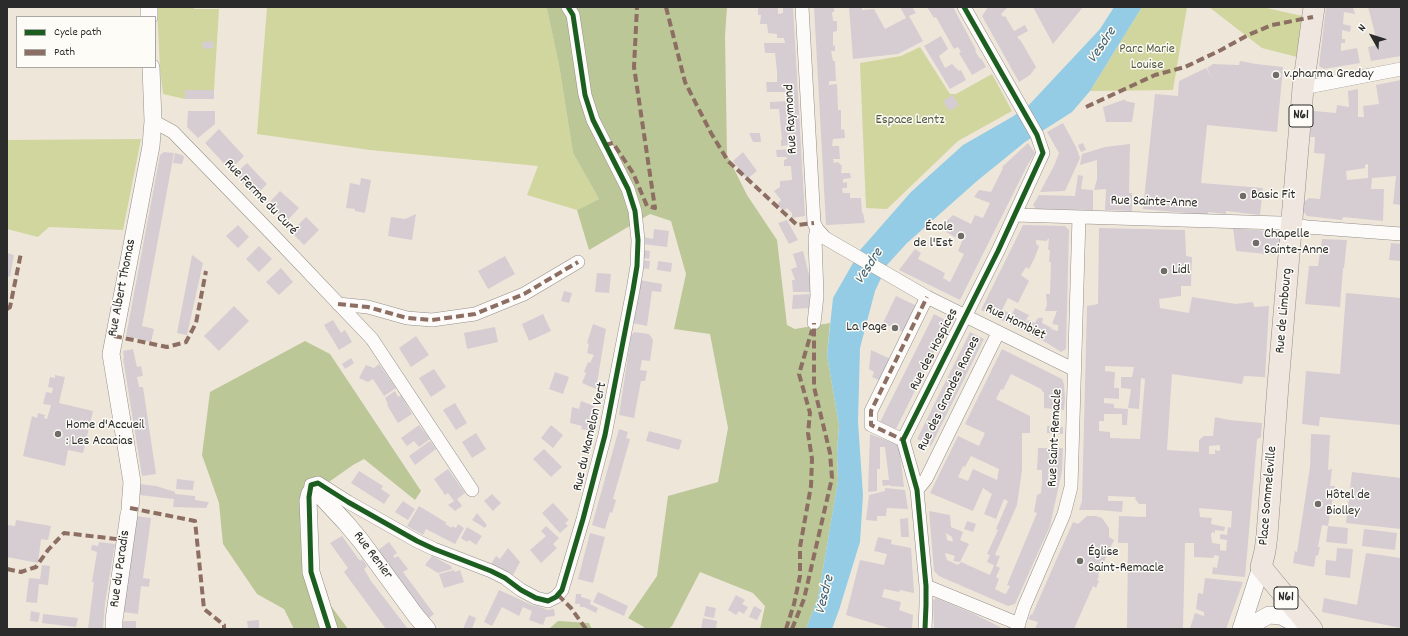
<!DOCTYPE html>
<html>
<head>
<meta charset="utf-8">
<style>
  body { margin:0 }
  #map { position:relative; width:1408px; height:636px; overflow:hidden; background:#efe6da; font-family:Dekko,sans-serif }
  canvas { display:block }
  .frame { position:absolute; inset:0; border:8px solid #2b2b2b; pointer-events:none }
  .legend { position:absolute; left:16px; top:16px; width:140px; height:52px; box-sizing:border-box; background:#fdfcf7; border:1px solid #a9a8a5; margin:0; padding:5px 7px; list-style:none; font-size:12px; color:#2b2b2b }
  .legend li { display:flex; align-items:center; gap:8px; height:20px }
  .legend b { width:20px; border:1px solid #a9a8a5 }
  .north { position:absolute; left:1352px; top:16px; width:40px; height:40px; -webkit-text-stroke:3px #fdfcf7; paint-order:stroke; rotate:309deg; font-size:11px; font-weight:700; line-height:16px; text-align:center; color:#2b2b2b }
  .north::after { content:''; display:block; margin:auto; width:14px; height:18px; background:#2b2b2b; clip-path:polygon(50% 0,100% 100%,50% 72%,0 100%) }
</style>
</head>
<body>
<div id="map">
<canvas width="1408" height="636"></canvas>
<div class="frame"></div>
<ul class="legend">
<li><b style="height:5px;background:#1b5e20"></b>Cycle path</li>
<li><b style="height:5px;background:#8d6e63"></b>Path</li>
</ul>
<div class="north">N</div>
</div>
<script>
const c = document.querySelector('canvas').getContext('2d');
c.lineJoin = 'round';
function paint(path, color) {
  c.fillStyle = color;
  c.fill(path, 'evenodd');
}
function shape(rows) {
  const path = new Path2D();
  for (const r of rows) {
    path.moveTo(r[0], r[1]);
    for (let i = 2; i < r.length; i += 2) path.lineTo(r[i], r[i + 1]);
  }
  return path;
}
function stroke(path, color, width, dash) {
  c.strokeStyle = color;
  c.lineWidth = width;
  c.lineCap = dash ? 'butt' : 'round';
  c.setLineDash(dash || []);
  c.stroke(path);
}
function label(font, color, halo, rows, align = 'center') {
  c.font = font + ' Dekko,sans-serif';
  c.lineWidth = 3;
  c.setLineDash([]);
  c.textBaseline = 'middle';
  c.strokeStyle = halo;
  c.fillStyle = color;
  for (const [text, x, y, turn = 0] of rows) {
    c.save();
    c.translate(x, y);
    c.rotate((+turn || 0) * Math.PI / 180);
    c.textAlign = isNaN(turn) ? turn : align;
    if (halo) c.strokeText(text, 0, 0);
    c.fillText(text, 0, 0);
    c.restore();
  }
}
paint(shape([
  [157,7,194,7,194,9,219,9,214,90,186,90,185,99,163,94,160,69],
  [267,7,544,7,547,9,559,65,573,153,599,199,577,210,527,195,538,166,370,150,257,134],
  [1142,7,1187,7,1173,90,1090,91],
  [1209,7,1262,7,1307,17,1301,58,1262,48],
  [920,47,950,94,956,94,992,74,1012,111,958,141,887,209,866,208,860,63,901,56],
  [141,139,123,230,49,227,38,237,7,229,7,140]
]), '#d0d69e');
paint(shape([
  [544,7,727,7,725,36,727,155,747,195,777,240,787,325,795,329,830,323,827,355,839,425,837,453,838,481,818,598,806,629,760,629,765,606,753,593,700,572,672,626,668,629,643,629,644,627,628,618,657,576,668,496,718,482,728,428,710,334,674,329,686,274,671,221,650,214,589,250,577,210,599,199,573,153,559,65,547,9],
  [305,341,330,354,421,491,415,500,364,459,353,465,316,491,317,569,326,589,331,606,348,629,294,629,284,609,257,594,223,544,219,503,202,455,210,392],
  [558,621,589,623,592,629,549,629]
]), '#bbc797');
paint(shape([
  [1114,7,1142,7,1090,91,1072,112,1025,142,977,181,907,243,887,265,875,291,860,348,858,422,863,495,860,542,839,610,832,629,806,629,818,598,838,481,837,453,839,425,827,355,833,298,861,249,911,192,963,145,1012,117,1028,106,1100,29]
]), '#93cce4');
paint(shape([
  [758,7,778,7,778,14,783,13,783,7,793,7,805,216,792,218,792,213,787,208,783,211,777,204,781,200,774,191,780,187,780,181,792,180,791,166,784,166,784,160,787,159,787,157,777,157,776,150,791,149,790,145,781,146,781,140,782,140,779,109,770,109,770,102,788,101,787,92,767,92,766,82,777,82,777,72,775,53,765,53,764,43,785,43,784,38,777,38,777,34,768,33,767,24,760,24,761,15,758,15],
  [814,7,834,7,834,12,832,12,833,21,837,21,837,31,833,32,833,46,835,45,835,51,831,51,833,61,835,61,836,81,829,81,829,85,837,84,838,110,841,110,841,130,844,129,845,138,833,139,832,146,839,146,840,159,833,159,834,163,838,162,842,166,841,173,850,173,851,178,843,179,843,183,847,182,847,188,842,188,843,193,850,193,850,198,861,198,862,213,863,213,865,223,826,225],
  [849,7,862,7,862,10,874,9,885,29,906,18,900,7,912,7,916,13,909,16,923,41,898,54,853,59],
  [927,7,953,7,976,50,975,51,980,59,981,58,986,67,972,75,959,53,961,52,958,47,954,49,936,17,934,18],
  [988,7,1008,7,1001,14,1003,17,1005,16,1014,31,1025,25,1028,31,1017,37,1021,41,1036,67,1030,75,1019,82,982,16],
  [1033,7,1083,7,1053,44],
  [1326,7,1353,7,1355,14,1344,12,1343,24,1351,26,1350,32,1342,30,1342,39,1345,39,1345,43,1341,43,1341,51,1357,48,1360,63,1324,69,1319,66],
  [1368,7,1401,7,1401,56,1371,61,1368,47,1378,45],
  [941,36,948,49,939,56,945,68,952,64,959,71,961,70,966,80,950,89,924,46],
  [213,41,214,48,203,49,202,42],
  [1240,61,1256,64,1283,67,1277,132,1207,125,1201,183,1263,188,1260,215,1226,211,1226,214,1208,212,1208,215,1143,209,1155,94,1178,96,1179,81,1206,68,1212,78,1207,68,1213,64,1239,65],
  [1401,80,1401,205,1393,204,1396,176,1372,178,1371,189,1384,189,1383,221,1343,217,1342,220,1307,216,1303,211,1304,202,1309,198,1320,199,1325,154,1314,153,1315,137,1310,137,1313,111,1336,113,1337,105,1349,107,1348,91,1358,89,1358,117,1364,117,1363,106,1379,104,1376,85],
  [1368,164,1368,178,1347,180,1346,171,1365,168,1365,165],
  [185,90,214,90,214,99,185,99],
  [953,95,959,105,949,111,943,101],
  [1126,99,1125,101,1135,103,1132,122,1106,122,1103,107],
  [188,111,215,111,215,124,198,138,187,127],
  [1063,123,1076,147,1080,158,1065,191,1040,192,1054,166,1059,153,1047,132],
  [219,129,244,156,230,170,205,143],
  [749,133,760,133,761,142,753,142],
  [1028,143,1035,153,1027,166,960,300,899,270,915,249,921,253,918,259,945,273,943,278,950,282,964,254,958,251,962,241,939,228,953,215,971,224,975,215,983,218,990,203,974,197,979,190,991,192,1003,168,1002,167],
  [1083,143,1086,150,1081,152,1078,145],
  [1130,144,1129,193,1132,193,1132,211,1105,210,1106,189,1094,190,1097,179,1097,160,1080,165,1082,154,1105,147],
  [164,152,174,153,142,326,154,329,151,342,126,336,160,155],
  [743,152,757,171,747,179,733,161],
  [175,153,182,155,184,157,182,164,173,163],
  [247,163,267,184,255,196,235,174],
  [1078,175,1083,176,1081,189,1093,190,1093,210,1036,209,1033,205,1039,195,1075,196],
  [361,178,371,180,365,213,355,211,355,209,346,208,350,183,360,185],
  [280,191,299,208,287,221,268,204],
  [416,214,412,240,388,236,391,217,405,219],
  [306,217,319,230,304,245,291,232],
  [787,220,798,240,789,244,778,223],
  [238,225,249,237,238,248,226,236],
  [1023,225,1065,226,1069,230,1066,349,1061,352,1047,343,981,310],
  [1049,238,1048,250,1050,250,1049,262,1051,262,1050,294,1046,294,1047,304,1045,311,1057,311,1052,324,1058,325,1058,331,1051,329,1052,328,1042,323,1043,318,1038,318,1035,323,1030,320,1025,322,1029,315,1015,308,1012,314,1002,310,1008,298,1018,303,1029,281,1021,275,1026,267,1029,269,1035,257,1039,246,1036,244,1036,240,1046,241],
  [1099,228,1185,230,1186,256,1192,257,1191,286,1181,286,1181,296,1159,299,1160,308,1189,313,1192,297,1236,304,1253,302,1254,307,1269,306,1265,377,1244,376,1242,384,1172,374,1167,450,1199,452,1199,440,1204,436,1213,436,1215,417,1229,420,1262,423,1261,437,1255,441,1257,440,1245,577,1212,574,1213,567,1217,568,1219,556,1215,555,1213,558,1194,557,1194,543,1185,543,1183,629,1127,629,1128,543,1118,543,1119,516,1146,517,1146,504,1139,504,1135,499,1136,497,1108,496,1108,501,1123,501,1122,512,1099,510,1079,510,1082,501,1087,306,1098,304],
  [1105,366,1134,367,1132,377,1121,377,1121,388,1131,389,1128,408,1139,409,1141,378,1145,379,1140,439,1110,438,1110,432,1099,431,1099,421,1104,421,1104,414,1122,414,1122,425,1127,425,1128,409,1114,408,1114,404,1104,403,1104,398,1119,399,1119,388,1114,388,1115,372,1105,371],
  [1220,445,1220,451,1215,450,1215,454,1209,454,1209,446],
  [1199,508,1232,511,1231,528,1228,527,1227,535,1220,534,1220,539,1227,540,1226,551,1220,550,1220,544,1212,543,1211,535,1212,532,1215,533,1215,530,1224,531,1225,527,1211,524,1212,518,1200,517],
  [1233,228,1278,232,1278,234,1284,235,1282,253,1276,252,1276,255,1236,251],
  [654,229,669,231,667,247,642,244,643,237,653,239],
  [1322,239,1347,240,1344,268,1343,268,1340,307,1305,304,1309,266,1318,266],
  [1391,243,1401,244,1400,261,1389,260],
  [259,246,272,259,259,272,246,259],
  [644,250,650,251,649,259,643,258],
  [803,251,810,279,811,292,793,292,792,280,795,280,791,269,797,267,793,254],
  [7,253,14,255,10,277,7,276],
  [192,255,203,263,187,335,177,333],
  [505,256,515,274,488,289,478,271],
  [641,260,650,261,649,269,641,268],
  [658,261,672,263,671,272,657,270],
  [281,268,293,282,279,295,266,282],
  [597,273,611,274,609,293,595,292],
  [639,280,662,284,661,292,652,291,647,326,633,323],
  [564,291,572,293,569,303,561,301],
  [1346,293,1401,298,1401,425,1320,417,1319,426,1302,424,1306,371,1340,374],
  [810,294,809,308,792,309,793,295],
  [896,296,919,307,905,333,883,323],
  [234,306,249,321,219,351,204,336],
  [543,314,551,331,529,341,522,324],
  [934,314,949,322,896,429,880,422],
  [333,320,341,333,345,330,352,342,339,350,324,325],
  [593,324,606,329,596,389,582,383,586,373,584,372,588,362,590,363,594,355,587,353,589,344,587,343],
  [495,327,498,342,467,349,464,333],
  [634,332,649,334,653,340,650,361,642,360,640,370,647,371,645,381,641,381,634,418,619,415,631,336],
  [970,332,984,339,931,446,917,439],
  [416,336,429,355,411,367,399,348],
  [133,349,137,367,141,366,143,376,137,377,139,387,143,387,156,474,142,476,123,358,124,358,123,351],
  [1002,349,1062,379,1064,384,1065,399,1064,410,1044,408,1044,393,1041,389,1011,374,1003,390,1001,389,996,399,1030,416,1030,433,1022,433,1022,470,1017,505,995,555,1000,556,996,566,1000,568,996,577,999,579,995,589,1003,593,1006,594,1010,586,1007,585,1037,513,1034,512,1037,495,1041,493,1042,482,1042,470,1037,470,1038,448,1063,448,1062,471,1050,526,1015,604,1008,606,939,576,934,571,929,511,950,515,951,527,963,532,960,540,969,544,960,562,953,561,955,556,946,553,945,554,947,560,958,565,961,562,990,575,994,565,987,562,990,555,987,554,998,530,996,529,1008,501,1004,499,996,519,984,514,992,494,983,488,973,511,930,493,958,436,979,446,985,433,965,424],
  [971,456,999,469,997,480,973,469,968,481,958,477,963,466,965,467],
  [946,533,952,537,953,542,947,540],
  [871,350,893,360,883,382,872,377,874,372,869,369],
  [351,358,354,363,345,369,342,364],
  [379,364,396,388,384,396,373,379,368,382,359,378,366,365,374,368],
  [434,369,446,387,431,397,419,378],
  [555,372,569,377,563,394,549,389],
  [55,375,65,377,59,403,93,411,83,453,68,450,65,466,23,456,32,416,37,418,38,413,45,415,44,418,47,419,51,405,43,404,46,392,52,393,53,388,48,387,50,377,55,378],
  [395,391,398,397,401,395,412,414,398,423,387,405,388,404,385,398],
  [581,401,594,406,592,431,581,429,582,426,570,423,572,407,579,409],
  [455,403,467,423,456,430,443,410],
  [419,425,430,439,419,447,414,441,407,446,401,438],
  [551,425,563,435,553,448,541,438],
  [1047,426,1063,427,1063,434,1047,433],
  [619,429,628,432,626,438,630,439,613,499,616,500,612,513,610,512,605,529,592,525],
  [649,431,682,440,679,450,646,441],
  [476,433,486,449,472,458,462,442],
  [870,434,899,445,904,487,890,486,890,485,883,486,882,480,889,480,885,447,880,447,880,469,877,469,877,491,868,492],
  [1311,434,1330,435,1328,470,1332,469,1330,486,1335,486,1328,526,1322,525,1318,547,1320,547,1318,556,1316,555,1314,567,1293,563,1295,551,1297,552,1310,467],
  [430,441,436,449,415,465,409,456],
  [544,449,562,467,551,477,533,459],
  [448,469,465,493,457,499,462,506,455,511,448,505,454,501,448,493,445,495,434,479],
  [359,471,383,486,381,489,390,495,384,504,351,483],
  [1352,472,1401,478,1401,529,1346,523],
  [177,479,194,481,193,490,176,489],
  [140,484,156,486,175,492,175,494,195,496,195,500,209,502,206,508,173,507,174,499,139,495],
  [885,488,905,490,908,509,887,508,886,516,877,516,877,521,866,520,869,495,885,491],
  [492,494,501,503,493,511,484,501],
  [403,501,415,509,408,520,395,512],
  [553,503,569,520,565,523,568,526,560,533,542,513],
  [419,506,447,523,445,524,452,528,452,526,456,528,458,524,464,528,455,544,426,529,423,535,407,526],
  [477,513,487,525,485,528,472,520],
  [136,516,151,518,143,578,150,579,149,587,141,586,138,614,123,612],
  [1087,516,1096,516,1102,518,1109,528,1109,537,1114,540,1098,575,1099,576,1097,580,1099,581,1096,588,1093,586,1074,629,1035,629,1038,622,1028,619,1031,614,1032,615,1073,522,1078,524],
  [908,518,909,537,901,537,900,519],
  [16,520,51,526,48,540,41,539,38,563,7,557,7,525,15,526],
  [967,521,976,524,973,532,964,529],
  [546,526,559,538,553,544,557,548,541,563,530,550,546,536,541,531],
  [1328,526,1348,528,1347,544,1326,542],
  [467,527,482,536,476,545,469,540,467,542,461,538],
  [1364,529,1397,533,1395,550,1362,546],
  [590,533,605,537,593,583,578,579],
  [342,536,360,561,362,559,367,566,364,569,371,581,408,629,386,629,344,572,348,568,330,543],
  [878,537,892,540,891,544,911,548,914,593,900,590,899,592,884,589,882,597,901,602,899,610,913,615,912,629,892,629,846,615,860,560,884,565,887,554,874,551],
  [99,542,115,544,105,603,103,629,88,629,94,582,92,582,97,552,91,550,92,545,98,546],
  [389,542,397,553,393,556,395,558,398,556,408,569,403,572,434,614,428,619,377,551],
  [508,548,520,562,513,575,491,564,496,556,500,559],
  [1337,548,1353,549,1350,578,1325,575,1326,560,1336,561],
  [1366,553,1401,558,1401,628,1322,612,1324,598,1357,605],
  [432,556,451,566,452,569,438,573,425,565],
  [42,565,50,566,48,585,39,584,37,603,26,602,29,578,40,579],
  [454,570,455,572,460,570,464,582,444,588,439,574],
  [1205,578,1243,582,1226,629,1190,628,1195,613,1204,616,1204,612,1196,609,1198,593,1203,594],
  [499,590,534,606,535,605,548,610,554,609,555,616,546,617,543,625,529,620,532,611,523,607,519,616,502,607,492,626,484,622],
  [598,592,628,606,624,616,593,602],
  [576,594,581,594,581,597,591,600,590,604,598,608,596,613,584,607,580,607,580,604,575,604],
  [736,595,745,600,742,604,748,607,744,614,739,611,736,615,728,610],
  [936,598,974,614,1000,627,1002,629,957,629,949,628,949,629,934,629,933,600],
  [706,606,716,608,714,618,704,616],
  [754,606,762,610,757,620,749,617],
  [31,611,40,613,38,622,30,621],
  [43,614,78,618,76,627,42,623],
  [469,615,476,618,472,629,463,629],
  [703,618,717,621,716,629,701,629],
  [259,620,259,629,248,629,247,621],
  [122,621,136,621,136,629,122,629]
]), '#d5cdd2');
const minor = shape([
  [802,7,814,223,817,229,825,238,927,297,1075,370],
  [1303,88,1401,69],
  [153,121,173,132,273,235,372,339,472,490],
  [1015,215,1280,223,1307,227,1401,234],
  [338,304,368,307,407,318,432,320,475,314,524,294,578,262],
  [814,323,817,296,815,238,817,229],
  [903,440,871,425,871,411,927,297],
  [917,490,926,479,998,333],
  [310,493,311,485,318,483,348,502,417,541,434,549,491,571,505,578,521,590,536,598,548,601,556,597,562,590,583,519,605,435,633,290,637,266,638,240,635,211,628,189,593,120,585,95,573,15,568,7],
  [926,586,1019,624],
  [925,629,926,605,926,586,917,490,903,440,998,251,1043,153,1037,135,964,7],
  [1017,629,1024,607,1064,514,1071,487,1079,217]
]);
const tertiary = shape([
  [149,7,149,17],
  [130,508,132,482,111,354,151,146,153,121,151,67],
  [114,629,114,620,129,514],
  [329,629,311,572,308,501,310,493,319,494,346,523,361,541,416,616,427,629],
  [1241,629,1261,567],
  [1248,629,1253,624,1269,615,1281,616,1306,629]
]);
const primary = shape([
  [1312,629,1261,567,1265,551,1267,535,1278,385,1303,88,1314,7]
]);
stroke(minor, '#938f89', 14);
stroke(tertiary, '#938f89', 18);
stroke(primary, '#938f89', 22);
stroke(minor, '#fdfbf9', 13);
stroke(tertiary, '#fdfbf9', 17);
stroke(primary, '#efe6df', 21);
stroke(shape([
  [666,7,685,82,711,133,728,161,797,225,814,223],
  [1086,107,1155,75,1185,67,1221,50,1248,35,1272,25,1313,17],
  [605,145,613,143,633,173,647,206,655,208,634,67,637,7],
  [338,304,368,307,407,318,432,320,475,314,524,294,578,262],
  [7,309,10,307,21,253],
  [114,336,167,347,186,342,196,323,206,271],
  [905,436,903,440,871,425,871,411,927,297],
  [130,508,195,521,204,609,224,625,224,629],
  [7,569,21,572,36,567,48,550,64,533,125,540],
  [558,595,571,608,586,629],
  [786,629,794,604,800,576,800,547,811,486,812,459,808,433,810,413,799,374,812,330],
  [792,629,804,599,832,478,830,453,814,387,814,323]
]), '#8d6e63', 4, [8, 4]);
stroke(shape([
  [329,629,311,572,309,497,311,485,318,483,348,502,417,541,434,549,491,571,505,578,521,590,536,598,548,601,556,597,562,590,583,519,605,435,633,290,637,266,638,240,635,211,628,189,593,120,585,95,573,15,568,7],
  [925,629,926,605,926,586,917,490,903,440,998,251,1043,153,1037,135,964,7]
]), '#1b5e20', 5);
for (const [x, y, r, color] of [
  [1276,75,4,"#706c68"],
  [1243,196,4,"#706c68"],
  [961,236,4,"#706c68"],
  [1256,243,4,"#706c68"],
  [1164,271,4,"#706c68"],
  [895,328,4,"#706c68"],
  [58,434,4,"#706c68"],
  [1318,504,4,"#706c68"],
  [1080,561,4,"#706c68"]
]) {
  const dot = new Path2D();
  dot.arc(x, y, r, 0, 2 * Math.PI);
  c.fillStyle = color;
  c.fill(dot);
  stroke(dot, '#fdfcf7', 1.5);
}
for (const [x, y, w] of [
  [1301,116,24],
  [1286,598,24]
]) {
  const box = new Path2D();
  box.roundRect(x - w / 2, y - 11, w, 22, 3);
  c.fillStyle = '#fdfcf7';
  c.fill(box);
  stroke(box, '#2b2b2b', 1);
}
label('bold 13px', '#2b2b2b', null, [
  ["N61",1301,116],
  ["N61",1286,598]
]);
label('14px', '#555a3f', '#fdfcf7', [
  ["Parc Marie",1147,50],
  ["Louise",1147,66],
  ["Espace Lentz",910,121]
]);
label('14px', '#2b2b2b', '#fdfcf7', [
  ["v.pharma Greday",1284,75],
  ["Basic Fit",1251,196],
  ["École",953,228,"right"],
  ["de l'Est",953,244,"right"],
  ["Chapelle",1264,235],
  ["Sainte-Anne",1264,251],
  ["Lidl",1172,271],
  ["La Page",887,328,"right"],
  ["Home d'Accueil",66,426],
  [": Les Acacias",66,442],
  ["Hôtel de",1326,496],
  ["Biolley",1326,512],
  ["Église",1088,553],
  ["Saint-Remacle",1088,569]
], 'left');
label('14px', '#2b2b2b', '#fdfcf7', [
  ["Rue Raymond",792,119,-93],
  ["Rue Ferme du Curé",260,198,46],
  ["Rue Sainte-Anne",1154,203,2],
  ["Rue Albert Thomas",123,288,-79],
  ["Rue de Limbourg",1285,311,-85],
  ["Rue Hombiet",1015,323,26],
  ["Rue des Hospices",935,350,-63],
  ["Rue des Grandes Rames",950,394,-64],
  ["Rue du Mamelon Vert",591,437,-77],
  ["Rue Saint-Remacle",1056,438,-87],
  ["Place Sommeleville",1269,496,-85],
  ["Rue Renier",372,556,53],
  ["Rue du Paradis",121,569,-82]
]);
label('italic 15px', '#42606e', '#fdfcf7', [
  ["Vesdre",1103,46,-56],
  ["Vesdre",870,267,-57],
  ["Vesdre",826,595,-76]
]);
</script>
</body>
</html>
